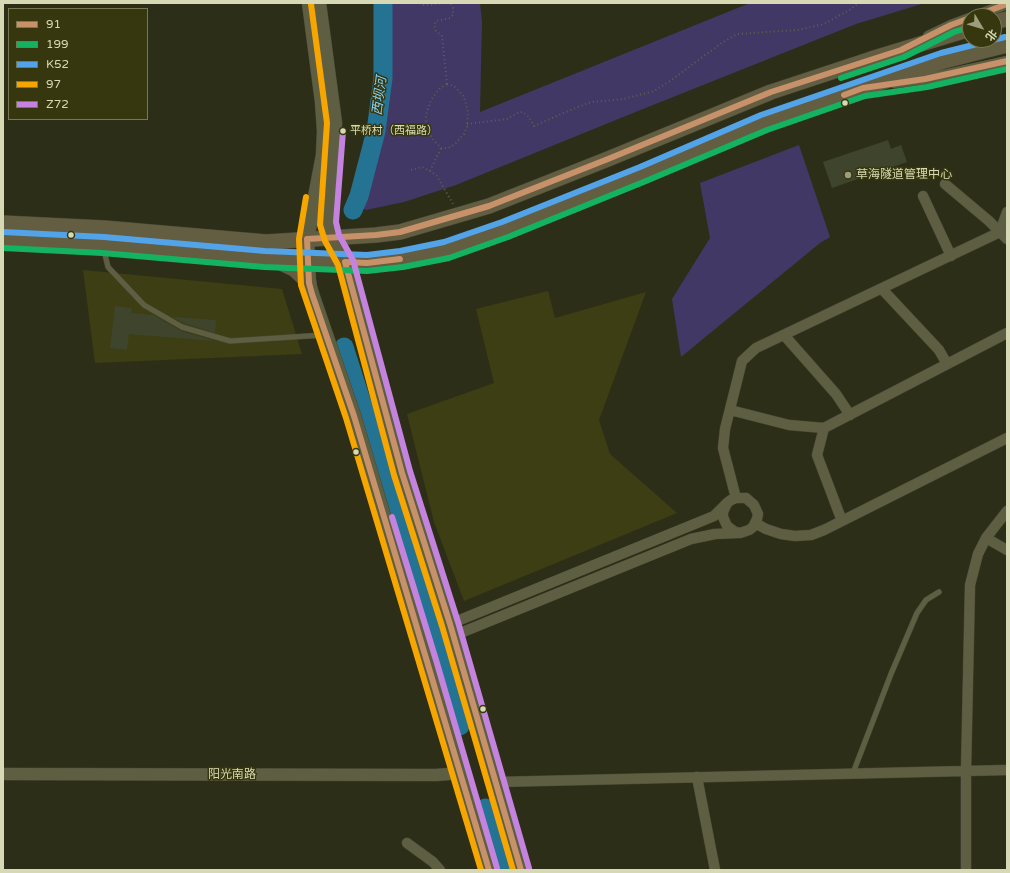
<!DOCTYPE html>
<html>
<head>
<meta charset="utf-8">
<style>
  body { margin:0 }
  #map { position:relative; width:1010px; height:873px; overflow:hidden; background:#2d2e17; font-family:"Varela Round","Noto Sans SC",sans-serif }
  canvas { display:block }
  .frame { position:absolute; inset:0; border:4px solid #d6d9b4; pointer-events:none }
  .legend { position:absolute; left:8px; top:8px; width:140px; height:112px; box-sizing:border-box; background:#36370e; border:1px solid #767850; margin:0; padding:5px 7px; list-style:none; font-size:12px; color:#d6d9b4 }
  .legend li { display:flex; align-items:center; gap:8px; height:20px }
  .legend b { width:20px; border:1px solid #767850 }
  .north { position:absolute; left:962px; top:8px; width:40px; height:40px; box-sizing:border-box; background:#36370e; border:1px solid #767850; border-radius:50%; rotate:128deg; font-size:11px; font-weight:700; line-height:16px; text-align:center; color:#d6d9b4 }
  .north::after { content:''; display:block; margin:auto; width:14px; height:18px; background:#9b9d7d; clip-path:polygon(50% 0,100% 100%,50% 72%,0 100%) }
</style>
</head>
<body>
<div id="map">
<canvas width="1010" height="873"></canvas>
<div class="frame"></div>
<ul class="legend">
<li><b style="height:5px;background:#c7916a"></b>91</li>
<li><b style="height:5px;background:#13b361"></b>199</li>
<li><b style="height:5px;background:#53a3e8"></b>K52</li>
<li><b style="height:5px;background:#f7a600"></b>97</li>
<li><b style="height:5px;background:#c483df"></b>Z72</li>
</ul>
<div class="north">北</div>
</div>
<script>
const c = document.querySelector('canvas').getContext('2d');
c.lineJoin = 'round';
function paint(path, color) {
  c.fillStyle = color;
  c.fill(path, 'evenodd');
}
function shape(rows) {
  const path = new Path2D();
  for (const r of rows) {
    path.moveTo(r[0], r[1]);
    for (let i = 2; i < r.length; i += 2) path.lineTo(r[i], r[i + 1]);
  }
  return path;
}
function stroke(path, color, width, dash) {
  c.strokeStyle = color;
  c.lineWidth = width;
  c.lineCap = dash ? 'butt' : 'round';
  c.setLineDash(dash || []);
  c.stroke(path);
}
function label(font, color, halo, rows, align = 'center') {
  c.font = font + ' "Varela Round","Noto Sans SC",sans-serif';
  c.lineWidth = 3;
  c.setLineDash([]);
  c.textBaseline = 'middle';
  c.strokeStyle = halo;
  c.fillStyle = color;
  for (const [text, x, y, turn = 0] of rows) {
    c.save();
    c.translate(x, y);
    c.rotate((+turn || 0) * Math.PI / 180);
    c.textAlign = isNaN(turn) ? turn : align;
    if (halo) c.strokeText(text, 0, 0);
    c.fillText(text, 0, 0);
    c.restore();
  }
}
paint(shape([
  [83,270,282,289,302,354,95,363],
  [548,291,555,318,646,292,599,420,610,454,677,513,464,601,434,522,407,414,494,383,476,309]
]), '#3d3e13');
paint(shape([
  [389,3,480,3,482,22,480,112,750,3,925,3,856,24,638,111,456,185,404,202,366,210,361,207,382,136,389,82],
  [799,145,830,237,820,243,681,357,672,299,710,238,700,183]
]), '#423866');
stroke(shape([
  [353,210,359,196,376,131,383,78,383,3],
  [344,347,398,517,460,726],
  [485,808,504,870]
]), '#257393', 19);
paint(shape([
  [888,140,891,149,901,145,907,162,832,188,823,162],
  [115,306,132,308,131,313,153,315,181,331,215,341,129,334,127,350,110,348],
  [172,317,216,320,215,333,184,323]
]), '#3f452d');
const service = shape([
  [103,246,108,267,144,305,182,327,230,341,324,335],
  [853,773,891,674,917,613,926,600,939,592]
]);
const minor = shape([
  [975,16,1007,4],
  [928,36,951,25,970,18],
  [894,83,925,79,1007,61],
  [945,184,989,221,1007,239],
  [923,196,951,256],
  [882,289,939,350,947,364],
  [784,335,836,394,850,415],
  [730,410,789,425,824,428,1007,333],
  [824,428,817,455,842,521],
  [736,498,723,448,725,429,742,361,756,348,1000,232,1007,212],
  [755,523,766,529,781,534,795,536,811,535,824,530,1007,438],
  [986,538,1007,550],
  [450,624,714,516,727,503,731,500,736,498,746,498,754,505,758,514,757,519,753,527,749,530,740,533,735,532,727,526,723,517,723,512,727,503],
  [453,636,691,539,715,534,738,533],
  [697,777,715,870],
  [497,782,1007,770],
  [407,843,433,862,440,870],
  [966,870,966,771,970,585,978,554,986,538,1007,511]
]);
const tertiary = shape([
  [3,774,436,775,449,774,461,771]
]);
const secondary = shape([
  [309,3,322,102,324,131,323,155,307,239,309,283,312,294,354,416,489,870],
  [319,3,335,123,328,223,332,238,345,262,402,473,450,624,521,870]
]);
const primary = shape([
  [994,22,1007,19],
  [3,223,104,228,266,242,376,235,400,232,489,206,608,159,771,92,871,59,970,29],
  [3,240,103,245,264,259,367,263,401,259,446,250,505,229,643,174,764,123,944,61,1007,45],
  [279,262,294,269,309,283]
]);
stroke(service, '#484936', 6);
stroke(minor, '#484936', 11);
stroke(tertiary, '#484936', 13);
stroke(secondary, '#484936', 15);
stroke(primary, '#484936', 16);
stroke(shape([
  [420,3,422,5,427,5,446,3],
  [447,84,454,86,459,91,464,97,468,112,467,127,464,134,454,145,448,148,441,148,435,142,431,136,426,122,426,115,431,100,440,88,447,84],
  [447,84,442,36,436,31,434,25,436,21,450,18,453,15,453,8,451,4,447,3],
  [467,124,507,119,519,112,523,112,529,117,534,126,573,109,591,102,624,99,654,91,670,81,723,42,737,34,798,30,824,24,851,9,858,3],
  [411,170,422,167,430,171,437,176,453,204],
  [430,171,441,148]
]), '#5f6049', 2, [1, 3]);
stroke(service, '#5e5f42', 5);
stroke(minor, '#5e5f42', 10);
stroke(tertiary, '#5e5f42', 12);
stroke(secondary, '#5e5f42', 14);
stroke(primary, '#635d42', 15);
stroke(shape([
  [975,16,1007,4],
  [844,95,863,88,925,79,1007,61],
  [400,259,367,263,345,262,402,473,450,624,521,870],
  [489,870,354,416,312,294,309,283,307,239,376,235,400,232,489,206,608,159,771,92,901,50,951,25,970,18]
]), '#c7916a', 6);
stroke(shape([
  [841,78,904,57,954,32,970,27],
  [3,248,102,253,264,267,367,271,403,267,449,258,508,237,646,181,767,130,865,96,927,87,1007,69]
]), '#13b361', 6);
stroke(shape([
  [3,232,104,237,265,251,367,255,400,251,444,242,502,222,640,167,761,115,941,53,1005,37]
]), '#53a3e8', 6);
stroke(shape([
  [311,4,327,123,320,225,325,241,338,265,394,475,442,626,513,870],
  [306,197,299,239,301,285,346,418,481,870]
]), '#f7a600', 6);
stroke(shape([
  [343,131,336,222,339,235,353,260,410,471,458,622,529,868],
  [392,517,436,660,497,868]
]), '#c483df', 6);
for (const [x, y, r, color] of [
  [845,103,3.5,"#d6d9b4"],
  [343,131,3.5,"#d6d9b4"],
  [848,175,4,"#9b9d7d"],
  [71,235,3.5,"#d6d9b4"],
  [356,452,3.5,"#d6d9b4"],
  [483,709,3.5,"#d6d9b4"]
]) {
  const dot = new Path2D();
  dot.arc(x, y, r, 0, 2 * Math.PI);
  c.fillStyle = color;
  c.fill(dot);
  stroke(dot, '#36370e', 1.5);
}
label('11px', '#d6d9b4', '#36370e', [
  ["平桥村（西福路）",350,131]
], 'left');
label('12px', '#d6d9b4', '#36370e', [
  ["草海隧道管理中心",856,175]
], 'left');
label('12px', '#d6d9b4', '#36370e', [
  ["阳光南路",232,775]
]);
label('italic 13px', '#89d3f9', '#36370e', [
  ["西坝河",380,96,-83]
]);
</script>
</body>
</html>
